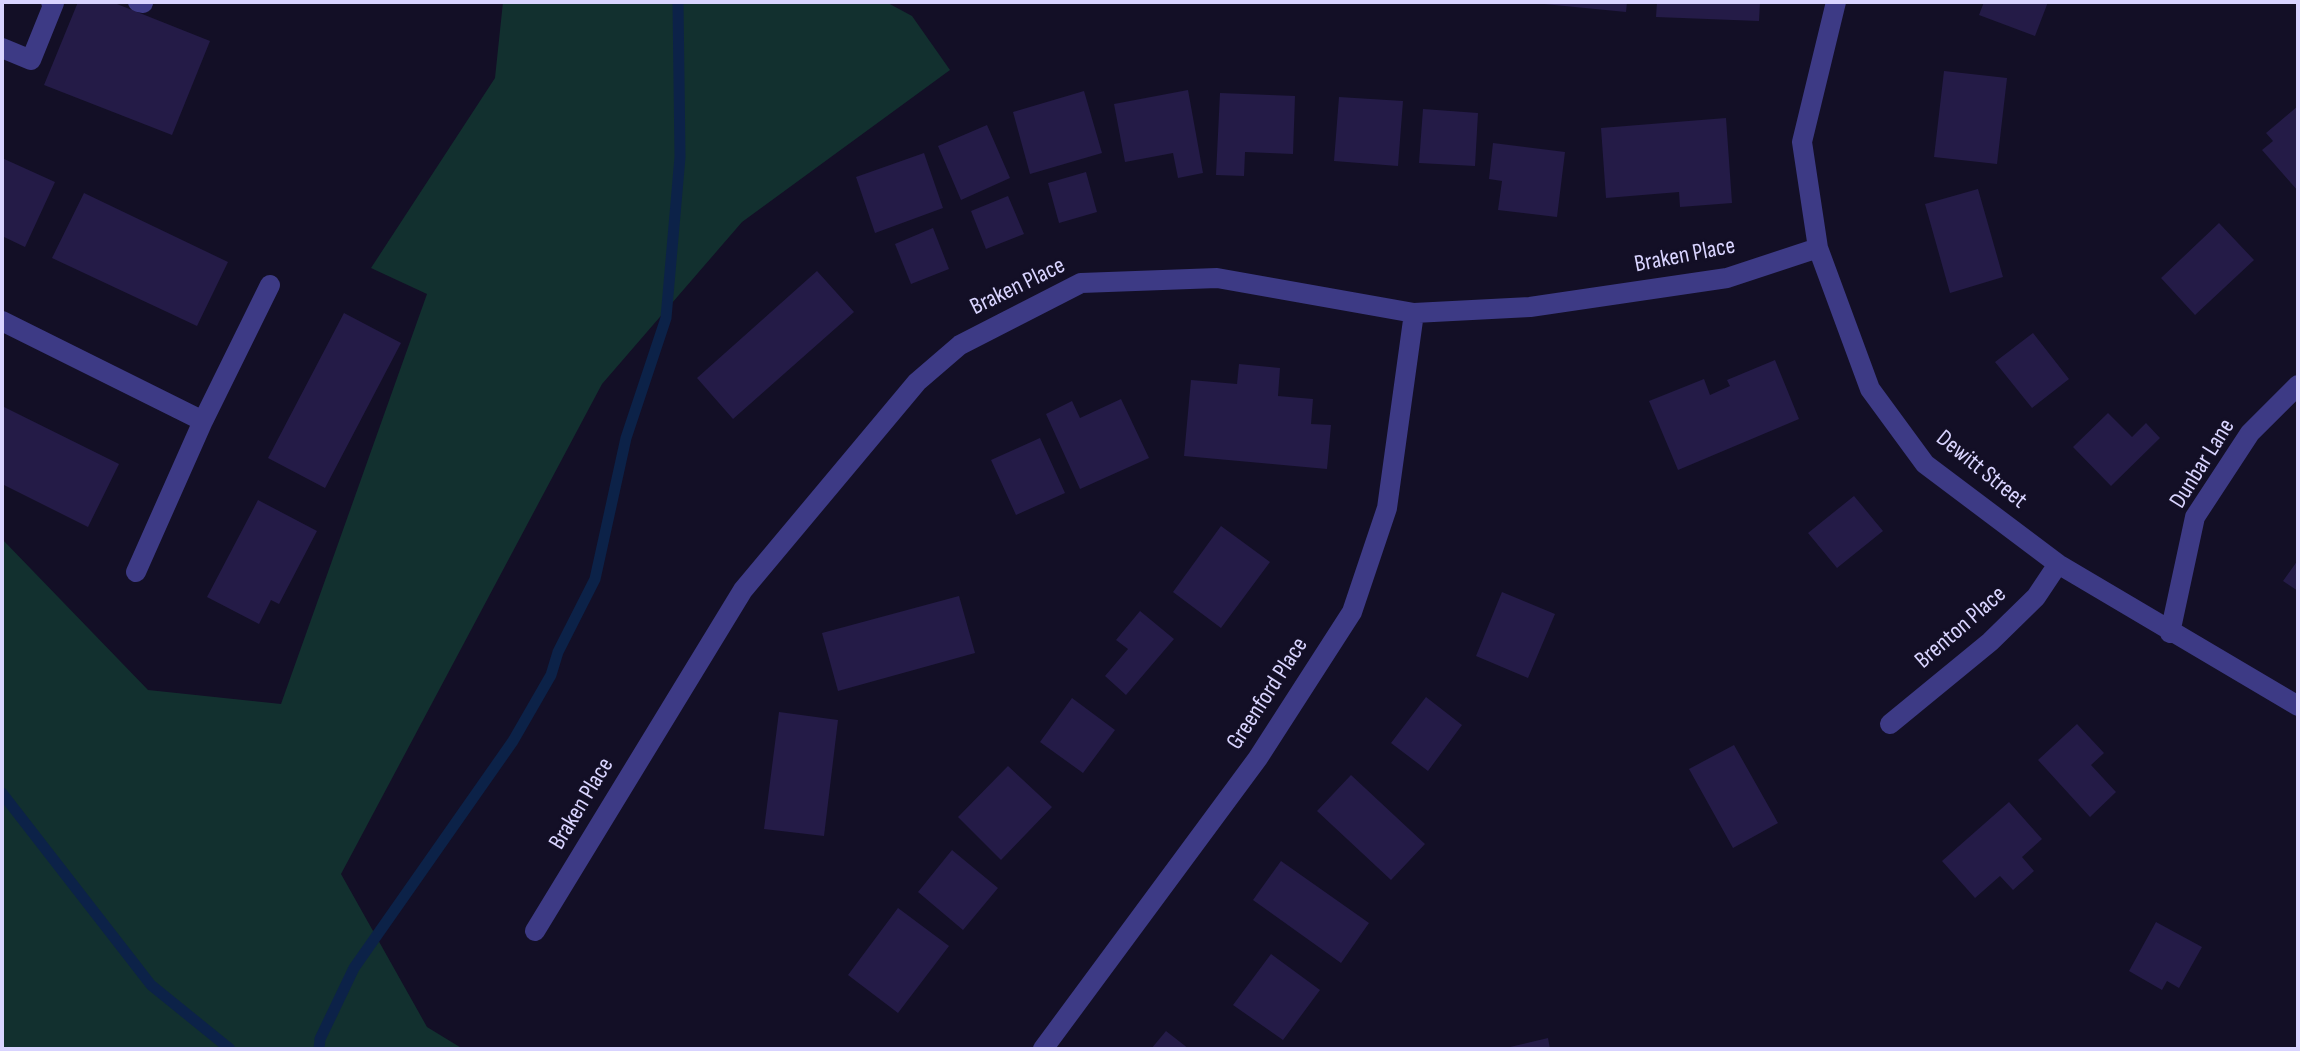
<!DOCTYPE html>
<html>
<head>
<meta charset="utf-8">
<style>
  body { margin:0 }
  #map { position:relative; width:2300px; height:1051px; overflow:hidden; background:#130f26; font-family:"Sofia Sans Condensed",sans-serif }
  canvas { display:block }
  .frame { position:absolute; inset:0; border:4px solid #d9d4ff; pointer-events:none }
</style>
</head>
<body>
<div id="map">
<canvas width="2300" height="1051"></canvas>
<div class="frame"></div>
</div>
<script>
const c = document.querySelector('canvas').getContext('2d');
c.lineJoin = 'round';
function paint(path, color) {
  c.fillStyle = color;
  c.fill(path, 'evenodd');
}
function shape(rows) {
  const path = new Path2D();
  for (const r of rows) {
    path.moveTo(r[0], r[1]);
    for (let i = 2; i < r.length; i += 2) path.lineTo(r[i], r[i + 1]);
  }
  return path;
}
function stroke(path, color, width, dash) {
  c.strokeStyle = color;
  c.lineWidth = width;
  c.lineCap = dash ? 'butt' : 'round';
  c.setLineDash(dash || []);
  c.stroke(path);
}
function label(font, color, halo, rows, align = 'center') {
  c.font = font + ' "Sofia Sans Condensed",sans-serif';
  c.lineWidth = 6;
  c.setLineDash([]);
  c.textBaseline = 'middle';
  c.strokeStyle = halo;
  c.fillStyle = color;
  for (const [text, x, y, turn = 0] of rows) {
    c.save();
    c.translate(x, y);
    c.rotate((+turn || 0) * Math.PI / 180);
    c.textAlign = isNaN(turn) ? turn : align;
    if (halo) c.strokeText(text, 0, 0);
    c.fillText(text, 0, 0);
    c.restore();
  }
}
paint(shape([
  [503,2,886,2,912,16,950,70,742,222,602,384,341,874,427,1027,463,1049,2,1049,2,539,148,690,281,704,427,294,371,268,495,78]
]), '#12302f');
stroke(shape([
  [2,793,151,985,230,1049],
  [319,1049,320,1039,354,968,513,741,551,675,558,652,595,579,626,438,666,318,680,157,678,2]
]), '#0c2248', 11);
paint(shape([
  [78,2,112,2,210,41,172,135,44,85],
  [1544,2,1627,2,1626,12,1544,4],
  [1657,2,1760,2,1759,21,1656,17],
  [1984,2,2048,2,2035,36,1979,15],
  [1944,71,2007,78,1997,164,1934,157],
  [1188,90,1203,173,1178,178,1173,153,1125,162,1114,104],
  [1084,91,1102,153,1030,174,1013,112],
  [1220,93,1295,96,1293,154,1245,152,1244,176,1216,175],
  [1339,97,1403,101,1398,166,1334,161],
  [2298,106,2298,191,2262,150,2273,141,2266,133],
  [1423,109,1478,113,1475,166,1419,163],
  [1726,118,1732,203,1680,207,1679,192,1606,198,1601,128],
  [987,125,1010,178,961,200,938,146],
  [1493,143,1565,152,1557,217,1498,210,1502,181,1489,179],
  [924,153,943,208,875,233,856,177],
  [2,158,55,182,25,247,2,236],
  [1086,172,1097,212,1059,223,1048,183],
  [1978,189,2003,277,1950,293,1925,204],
  [84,193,228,262,197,326,52,258],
  [1008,196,1024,234,986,249,971,211],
  [2219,223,2254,260,2195,315,2161,278],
  [933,228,949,269,911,284,895,244],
  [817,271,854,312,733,419,697,378],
  [344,313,401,343,325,488,268,458],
  [2033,333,2069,379,2032,408,1995,362],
  [1775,360,1799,419,1678,470,1649,401,1704,379,1710,395,1730,386,1727,380],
  [1239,364,1280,368,1278,396,1313,399,1311,424,1331,425,1327,469,1184,456,1191,380,1237,384],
  [1121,399,1149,458,1080,489,1046,414,1072,401,1080,418],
  [2,406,119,464,88,527,2,484],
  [2108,413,2132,437,2146,423,2160,438,2111,486,2073,447],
  [1040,438,1065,493,1016,515,991,460],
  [1854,496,1883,531,1837,568,1808,533],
  [258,500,317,531,279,604,271,600,259,624,207,597],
  [1221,526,1270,562,1221,628,1173,592],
  [2298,560,2298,591,2283,581],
  [1502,592,1555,614,1528,678,1476,656],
  [959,596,975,653,838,691,822,633],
  [1140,611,1174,639,1126,695,1105,676,1128,649,1116,640],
  [1426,697,1462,725,1428,771,1391,743],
  [1072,698,1115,730,1083,773,1040,742],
  [779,712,838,720,824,836,764,829],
  [2077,724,2104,753,2091,765,2116,792,2090,817,2038,760],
  [1734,745,1778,823,1733,848,1689,769],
  [1008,766,1052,807,1001,860,958,817],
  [1351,775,1425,844,1391,880,1317,811],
  [2009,802,2042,839,2022,857,2034,871,2013,890,2000,876,1975,898,1942,861],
  [952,850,998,888,963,930,918,892],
  [1281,861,1369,923,1341,963,1253,900],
  [898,908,949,946,898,1013,848,975],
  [2156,922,2202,947,2179,988,2167,981,2162,990,2129,971],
  [1271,954,1320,990,1283,1040,1233,1005],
  [1166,1031,1189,1049,1151,1049],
  [1548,1038,1550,1049,1506,1049,1506,1048]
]), '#241b47');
stroke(shape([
  [138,2,143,3],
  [2,48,31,60,54,3,51,2],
  [2,321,203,421],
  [136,572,203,421,270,285]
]), '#3d3a85', 20);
stroke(shape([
  [1836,2,1802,142,1818,248,1870,389,1925,464,2058,564,2298,706],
  [2170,633,2195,517,2250,433,2298,385],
  [1890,724,1990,642,2036,597,2058,564],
  [535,931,743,590,917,382,960,345,1081,283,1217,278,1414,313,1530,307,1727,278,1818,248],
  [1043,1049,1258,758,1352,612,1387,508,1414,313]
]), '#3d3a85', 20);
label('24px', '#d9d4ff', '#130f26', [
  ["Braken Place",1685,256,-11],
  ["Braken Place",1018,287,-26],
  ["Dunbar Lane",2203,464,-58],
  ["Dewitt Street",1981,470,39],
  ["Brenton Place",1961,628,-41],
  ["Greenford Place",1268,694,-57],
  ["Braken Place",582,804,-59]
]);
</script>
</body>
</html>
